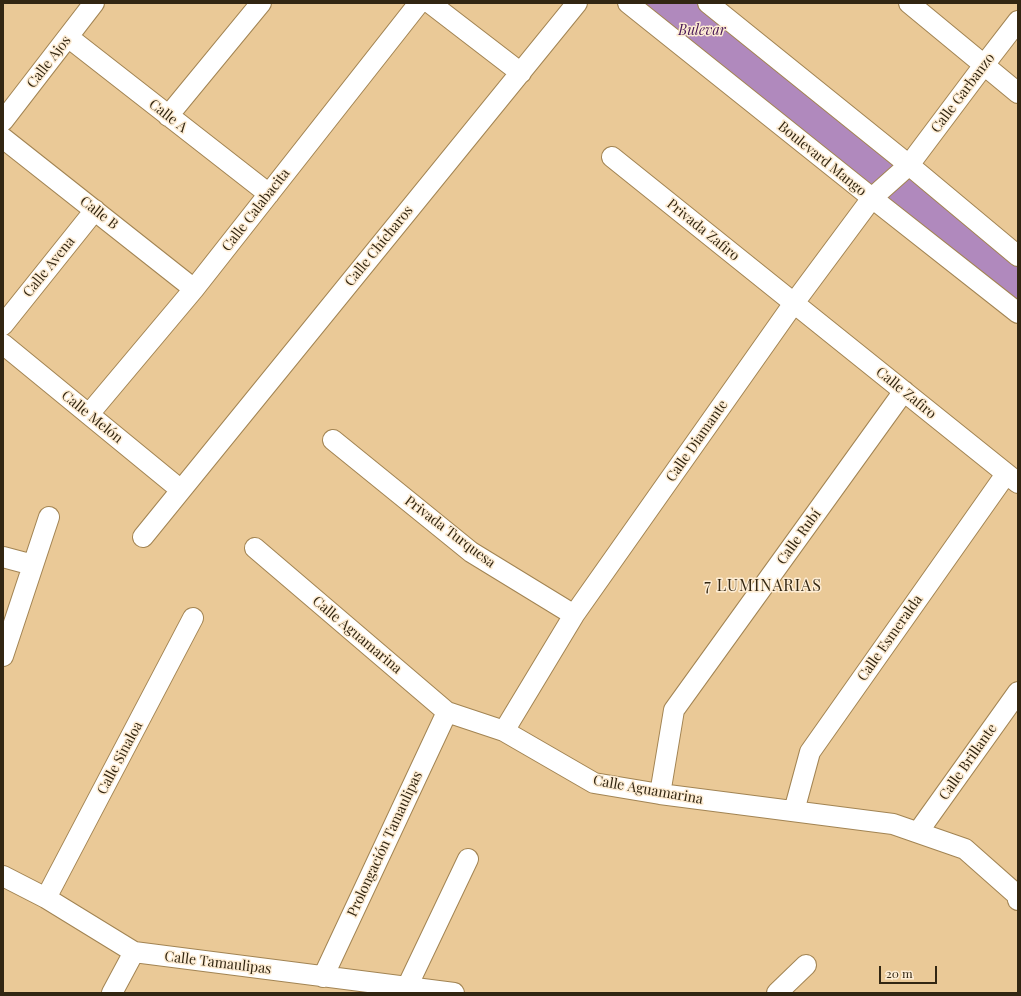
<!DOCTYPE html>
<html>
<head>
<meta charset="utf-8">
<style>
  body { margin:0 }
  #map { position:relative; width:1021px; height:996px; overflow:hidden; background:#eac997; font-family:"Playfair Display",serif }
  canvas { display:block }
  .frame { position:absolute; inset:0; border:4px solid #322612; pointer-events:none }
  .scale { position:absolute; left:879px; top:966px; width:58px; height:18px; box-sizing:border-box; border:2px solid #322612; border-top:0; padding-left:5px; font-size:12px; line-height:14px; white-space:nowrap; color:#322612; -webkit-text-stroke:3px #feedd4; paint-order:stroke }
</style>
</head>
<body>
<div id="map">
<canvas width="1021" height="996"></canvas>
<div class="frame"></div>
<div class="scale">20 m</div>
</div>
<script>
const c = document.querySelector('canvas').getContext('2d');
c.lineJoin = 'round';
function paint(path, color) {
  c.fillStyle = color;
  c.fill(path, 'evenodd');
}
function shape(rows) {
  const path = new Path2D();
  for (const r of rows) {
    path.moveTo(r[0], r[1]);
    for (let i = 2; i < r.length; i += 2) path.lineTo(r[i], r[i + 1]);
  }
  return path;
}
function stroke(path, color, width, dash) {
  c.strokeStyle = color;
  c.lineWidth = width;
  c.lineCap = dash ? 'butt' : 'round';
  c.setLineDash(dash || []);
  c.stroke(path);
}
function label(font, color, halo, rows, align = 'center') {
  c.font = font + ' "Playfair Display",serif';
  c.lineWidth = 3;
  c.setLineDash([]);
  c.textBaseline = 'middle';
  c.strokeStyle = halo;
  c.fillStyle = color;
  for (const [text, x, y, turn = 0] of rows) {
    c.save();
    c.translate(x, y);
    c.rotate((+turn || 0) * Math.PI / 180);
    c.textAlign = isNaN(turn) ? turn : align;
    if (halo) c.strokeText(text, 0, 0);
    c.fillText(text, 0, 0);
    c.restore();
  }
}
paint(shape([
  [626,3,708,3,1018,256,1018,313]
]), '#b089bd');
const minor = shape([
  [430,3,521,73],
  [628,3,872,198,1018,313],
  [708,3,909,165,1018,256],
  [909,3,1018,93],
  [68,37,269,194],
  [168,116,261,3],
  [3,121,94,3],
  [3,138,194,289],
  [612,157,1018,483],
  [3,325,95,210],
  [3,344,181,490],
  [89,414,194,289,419,3],
  [333,440,471,552,574,615],
  [143,537,577,3],
  [255,548,447,712,504,731,594,783,660,794,893,824,965,849,1017,895,1018,900],
  [3,557,33,565],
  [3,656,49,517],
  [504,731,574,615,794,303,872,198,909,165,984,65,1018,21],
  [660,794,674,710,904,391],
  [794,811,810,752,1006,474],
  [918,832,1018,692],
  [3,876,46,898,134,952,454,993],
  [46,898,193,618],
  [323,977,447,712],
  [407,987,468,859],
  [112,993,134,952],
  [777,993,806,965]
]);
stroke(minor, '#a28453', 22);
stroke(minor, '#fff', 20);
label('italic 14px', '#471555', '#feedd4', [
  ["Bulevar",702,31]
]);
label('14px', '#322612', '#feedd4', [
  ["Calle Ajos",49,62,-52],
  ["Calle Garbanzo",963,93,-53],
  ["Calle A",168,116,38],
  ["Boulevard Mango",822,159,39],
  ["Calle Calabacita",256,210,-52],
  ["Calle B",99,213,38],
  ["Privada Zafiro",703,230,39],
  ["Calle Chícharos",379,246,-51],
  ["Calle Avena",49,267,-51],
  ["Calle Zafiro",906,393,39],
  ["Calle Melón",92,417,39],
  ["Calle Diamante",697,441,-55],
  ["Privada Turquesa",450,532,37],
  ["Calle Rubí",799,537,-54],
  ["Calle Aguamarina",357,635,40],
  ["Calle Esmeralda",890,638,-55],
  ["Calle Sinaloa",120,758,-62],
  ["Calle Brillante",968,762,-55],
  ["Calle Aguamarina",648,790,10],
  ["Prolongación Tamaulipas",385,844,-65],
  ["Calle Tamaulipas",218,963,7]
]);
c.letterSpacing = '1px';
label('16px', '#322612', '#feedd4', [
  ["7 LUMINARIAS",763,586]
]);
c.letterSpacing = '0px';
</script>
</body>
</html>
